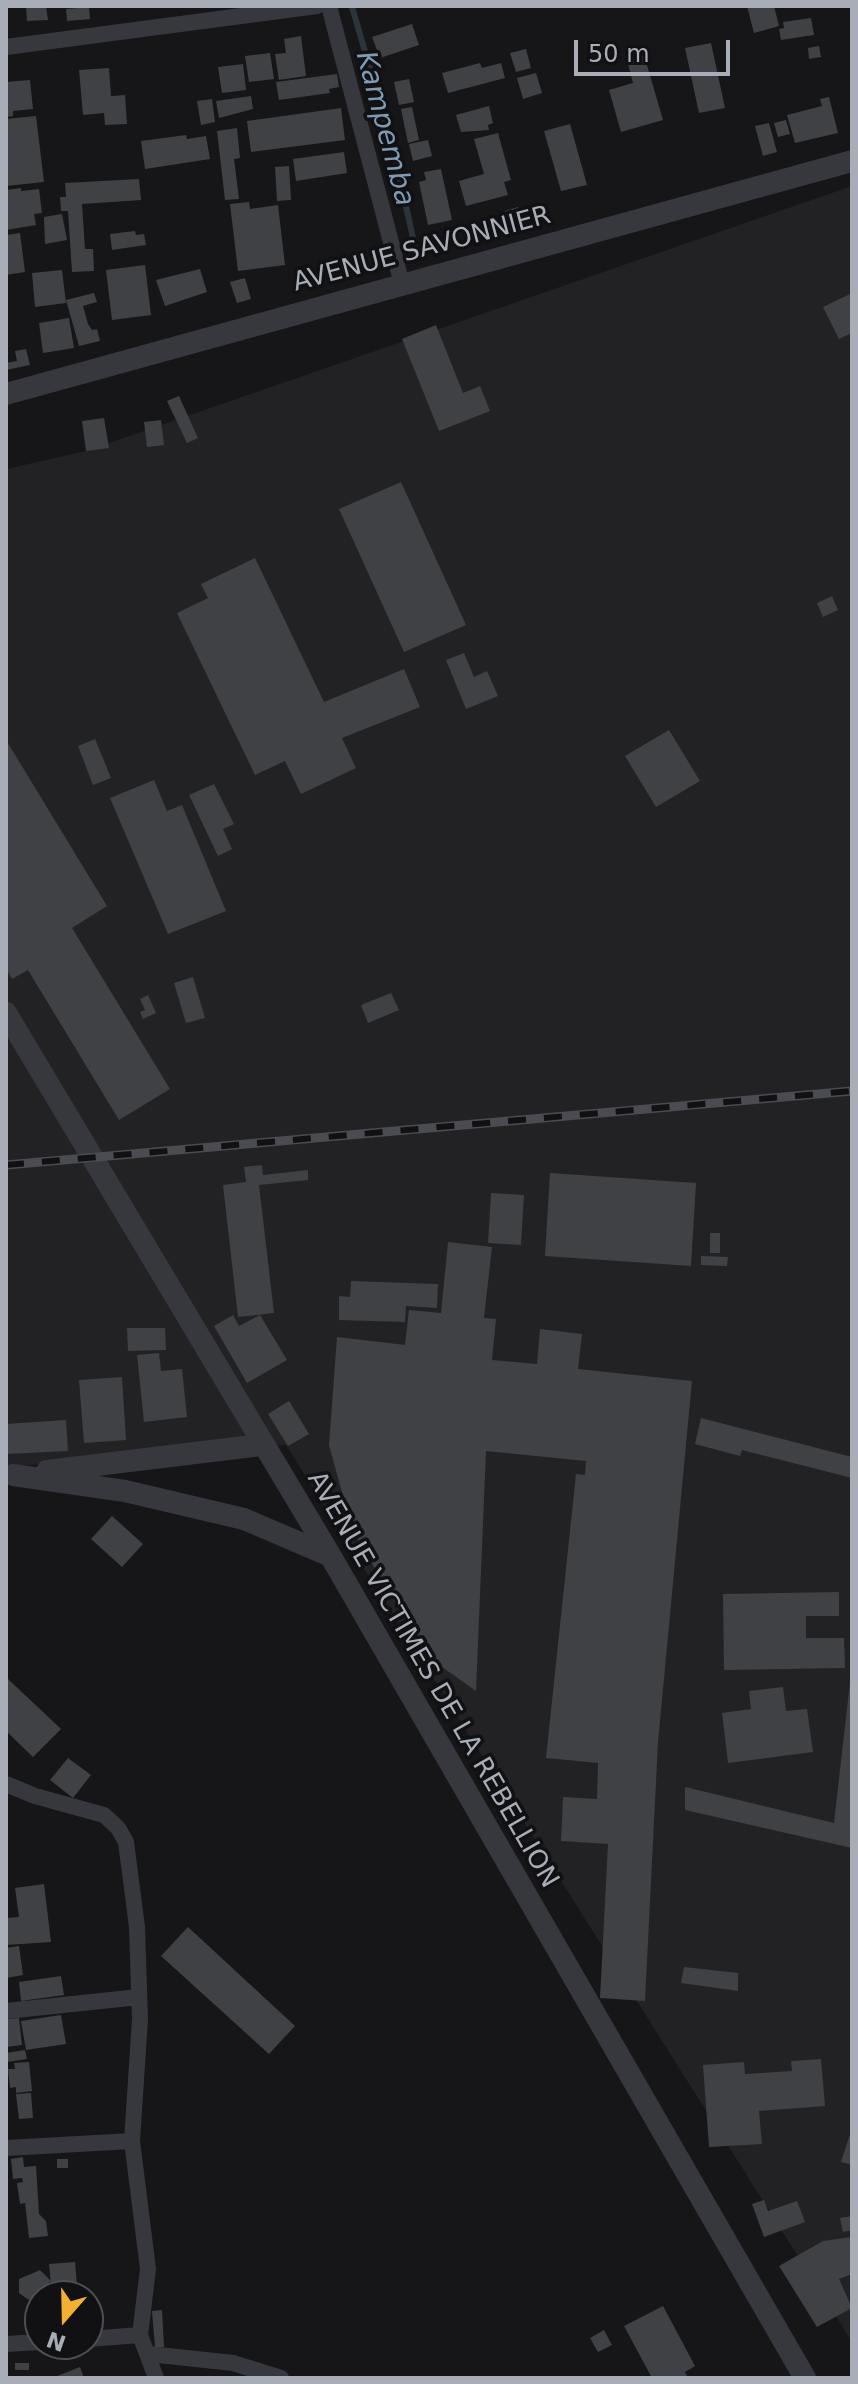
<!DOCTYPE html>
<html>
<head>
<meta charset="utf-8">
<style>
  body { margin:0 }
  #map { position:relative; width:858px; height:2384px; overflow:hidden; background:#161618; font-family:"DejaVu Sans",sans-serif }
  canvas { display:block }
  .frame { position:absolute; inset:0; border:8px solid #a8adb8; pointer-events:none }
  .north { position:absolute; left:24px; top:2280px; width:80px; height:80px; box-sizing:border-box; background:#111113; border:2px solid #4d4f55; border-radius:50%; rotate:200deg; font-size:22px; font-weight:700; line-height:32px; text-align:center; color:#a8adb8 }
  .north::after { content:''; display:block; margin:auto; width:28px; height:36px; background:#f2b134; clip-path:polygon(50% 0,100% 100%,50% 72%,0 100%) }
  .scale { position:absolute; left:574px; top:40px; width:156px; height:36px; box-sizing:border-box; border:4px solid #a8adb8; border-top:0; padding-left:10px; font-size:24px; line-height:28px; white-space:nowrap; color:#a8adb8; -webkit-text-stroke:6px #111113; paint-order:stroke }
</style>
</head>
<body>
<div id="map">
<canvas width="858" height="2384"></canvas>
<div class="frame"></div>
<div class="north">N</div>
<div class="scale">50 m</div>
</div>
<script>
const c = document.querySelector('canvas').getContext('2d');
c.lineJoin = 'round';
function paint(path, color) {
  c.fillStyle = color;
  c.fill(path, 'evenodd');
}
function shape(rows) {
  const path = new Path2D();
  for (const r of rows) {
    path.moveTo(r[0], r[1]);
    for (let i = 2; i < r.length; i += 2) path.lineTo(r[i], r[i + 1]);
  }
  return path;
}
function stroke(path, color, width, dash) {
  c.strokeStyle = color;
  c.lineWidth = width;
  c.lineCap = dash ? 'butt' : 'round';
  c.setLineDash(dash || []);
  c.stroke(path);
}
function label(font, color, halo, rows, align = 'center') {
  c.font = font + ' "DejaVu Sans",sans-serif';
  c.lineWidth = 7;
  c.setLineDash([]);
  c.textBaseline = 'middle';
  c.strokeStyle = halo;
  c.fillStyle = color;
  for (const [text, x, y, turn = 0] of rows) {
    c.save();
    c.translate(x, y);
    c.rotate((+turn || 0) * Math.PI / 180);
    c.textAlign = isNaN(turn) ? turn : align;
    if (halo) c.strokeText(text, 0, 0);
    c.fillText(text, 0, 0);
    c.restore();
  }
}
paint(shape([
  [852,186,852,2342,286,1445,6,1467,6,469,86,451]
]), '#222225');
stroke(shape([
  [352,7,392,144,416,251]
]), '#2c353c', 6);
paint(shape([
  [26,6,46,6,48,20,27,21],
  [747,6,774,6,779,26,754,33],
  [89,7,90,19,67,21,66,9],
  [811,18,814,35,781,40,779,29,784,28,783,22],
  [412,24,419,45,380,58,372,37],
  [301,36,306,76,279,80,275,54,286,53,284,39],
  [711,43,725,108,699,113,685,48],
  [819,46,821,57,809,59,808,48],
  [526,49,531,68,516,72,510,53],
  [270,53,274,79,249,82,245,56],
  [644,55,663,120,621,132,609,90,633,83,627,60],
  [480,63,482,68,501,63,505,78,448,93,442,73],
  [243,64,246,90,222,93,218,67],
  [109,68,111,96,125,95,127,124,105,125,104,113,83,115,79,70],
  [536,73,542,93,523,99,517,78],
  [337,74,339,87,329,89,330,93,279,100,276,82],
  [409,79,414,102,399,105,394,82],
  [30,80,33,109,13,111,13,116,6,117,6,82],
  [251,96,253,109,219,118,216,101],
  [829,97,838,133,795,143,787,115,822,106,820,99],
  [212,99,215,122,201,125,197,101],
  [489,106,493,123,488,125,489,130,461,132,456,115],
  [412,107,419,140,408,143,401,109],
  [341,108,345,140,251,152,247,121],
  [36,116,44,182,6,186,6,119],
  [786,120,790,134,778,137,774,123],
  [769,123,777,152,763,156,755,126],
  [570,124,587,185,561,191,544,131],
  [237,128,240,158,234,159,239,199,225,200,217,131],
  [498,133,511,180,504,182,508,195,466,206,459,181,484,174,474,139],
  [186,135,187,139,206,136,210,159,145,169,141,141],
  [428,140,432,156,413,161,409,144],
  [344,152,347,173,296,181,293,159],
  [289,166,291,200,277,201,275,167],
  [441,169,452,220,428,225,419,182,426,180,424,172],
  [139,179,141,200,82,204,85,249,93,249,94,271,72,272,68,211,61,211,60,197,66,197,65,183],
  [21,188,21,191,39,189,42,213,34,214,36,225,6,230,6,190],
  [249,202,250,209,278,205,285,265,238,271,230,204],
  [518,207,523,223,509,227,505,211],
  [533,207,536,219,525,222,522,210],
  [62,214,67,240,45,244,44,217],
  [135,231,136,235,144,234,146,245,112,250,110,234],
  [20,233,25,272,6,275,6,235],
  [145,265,151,315,112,320,106,270],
  [200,269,207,292,165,306,156,280],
  [62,270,66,303,35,307,32,273],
  [245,278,251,299,237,303,230,282],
  [94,293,97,302,83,306,88,324,92,330,97,329,100,341,79,346,66,300],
  [852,293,852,333,839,339,823,307],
  [69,318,74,348,43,353,39,323],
  [436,325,463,393,480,386,490,411,439,431,402,339],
  [26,349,30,365,6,370,6,363,17,361,15,351],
  [179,396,198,438,187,443,167,401],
  [104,418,109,448,86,451,82,421],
  [161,420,164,445,147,447,144,422],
  [401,482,466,625,404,652,339,509],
  [255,558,324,702,404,669,420,707,342,738,356,768,301,794,285,761,255,775,177,613,208,598,201,584],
  [832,596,838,610,823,617,817,603],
  [464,653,474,677,487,671,498,696,466,709,446,660],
  [669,730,700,781,656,807,625,756],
  [95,739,111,778,93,785,78,746],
  [6,740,107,906,72,928,170,1089,119,1120,28,970,12,979,6,969],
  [154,780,167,811,182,805,226,911,168,934,110,798],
  [214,784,234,824,223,829,232,849,218,856,189,795],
  [193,977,205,1018,186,1023,174,983],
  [391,993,399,1010,368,1023,361,1005],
  [148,995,156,1013,143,1019,140,1012,145,1010,140,999],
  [262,1165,263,1175,308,1170,308,1180,259,1185,274,1313,238,1317,223,1185,246,1182,244,1167],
  [550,1173,696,1183,691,1266,545,1256],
  [491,1193,524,1195,521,1245,488,1243],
  [710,1233,720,1233,720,1253,710,1253],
  [448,1242,492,1247,484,1318,496,1319,492,1360,537,1364,540,1329,582,1334,578,1369,692,1381,658,1742,645,2001,600,1998,608,1844,561,1841,563,1797,597,1799,598,1763,546,1758,576,1474,585,1475,586,1461,486,1451,476,1691,425,1655,352,1529,329,1445,337,1337,405,1345,409,1310,441,1313],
  [701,1256,728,1257,727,1266,701,1265],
  [351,1281,438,1284,437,1308,406,1306,405,1322,339,1320,339,1296,350,1297],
  [233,1315,239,1326,260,1315,287,1360,247,1383,214,1326],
  [127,1328,165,1328,166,1350,128,1351],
  [159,1353,161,1371,182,1369,187,1417,144,1422,137,1355],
  [122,1377,126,1440,84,1443,79,1380],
  [289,1401,309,1434,288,1446,268,1414],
  [701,1418,852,1457,852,1478,742,1450,740,1456,695,1444],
  [66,1420,68,1451,6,1454,6,1424],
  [112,1516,143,1544,122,1567,91,1539],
  [839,1592,839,1616,806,1616,806,1638,844,1638,845,1668,724,1670,723,1594],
  [6,1677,61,1729,33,1757,6,1731],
  [850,1682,852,1848,685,1810,685,1787,834,1823],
  [783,1687,786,1711,807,1709,813,1752,728,1763,722,1713,751,1709,749,1691],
  [68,1758,91,1775,73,1798,50,1780],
  [44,1884,51,1942,6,1945,6,1918,19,1917,15,1888],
  [188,1927,295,2026,269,2054,161,1956],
  [19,1946,23,1975,6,1978,6,1948],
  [684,1967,738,1973,738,1991,681,1983],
  [61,1976,64,1995,21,2001,19,1982],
  [61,2015,66,2044,26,2050,21,2021],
  [19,2018,22,2045,6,2047,6,2019],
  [25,2050,27,2059,7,2062,6,2053],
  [821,2059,825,2106,759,2111,762,2144,709,2147,703,2065,744,2062,745,2074,792,2071,791,2061],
  [29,2062,32,2091,16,2093,16,2087,10,2088,8,2069,15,2069,14,2063],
  [31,2093,33,2118,19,2119,16,2094],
  [852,2128,852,2165,841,2162],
  [23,2157,24,2167,36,2166,39,2214,46,2221,48,2236,29,2238,25,2203,20,2204,17,2183,23,2182,22,2178,13,2179,11,2159],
  [57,2159,68,2159,68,2168,57,2168],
  [764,2200,768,2211,797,2201,805,2222,764,2237,752,2204],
  [852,2216,852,2230,843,2232,840,2218],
  [852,2237,852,2274,839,2279,852,2308,817,2327,779,2266,823,2241],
  [75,2262,78,2296,52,2296,49,2264],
  [40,2270,51,2281,29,2300,19,2293,19,2279],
  [663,2306,695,2366,685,2372,688,2378,652,2378,624,2326],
  [162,2310,164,2347,155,2347,152,2311],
  [604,2330,612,2345,598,2352,590,2338],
  [15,2363,29,2363,29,2370,15,2370],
  [80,2367,84,2378,52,2378]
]), '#404145');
stroke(shape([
  [329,6,402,284],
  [6,47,317,6],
  [6,1784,35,1796,104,1815,118,1828,126,1842,137,1927,140,2019,132,2141,148,2269,140,2335,156,2378],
  [6,2011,139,1997],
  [6,2148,132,2141],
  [88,2339,140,2335],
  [6,2344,40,2342],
  [149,2354,233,2363,281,2378]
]), '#37383d', 16);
stroke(shape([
  [6,394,852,161],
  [6,1013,330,1555,805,2378],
  [47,1471,261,1445],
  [13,1475,125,1491,244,1519,328,1555]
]), '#37383d', 22);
const rail = shape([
  [6,1165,852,1091]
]);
stroke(rail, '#4a4c52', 9);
stroke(rail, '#111113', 6, [18]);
label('26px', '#a8adb8', '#111113', [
  ["AVENUE SAVONNIER",422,250,-15],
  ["AVENUE VICTIMES DE LA REBELLION",432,1680,60]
]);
label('italic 28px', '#7f9bb3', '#111113', [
  ["Kampemba",384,129,75]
]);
</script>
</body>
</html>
